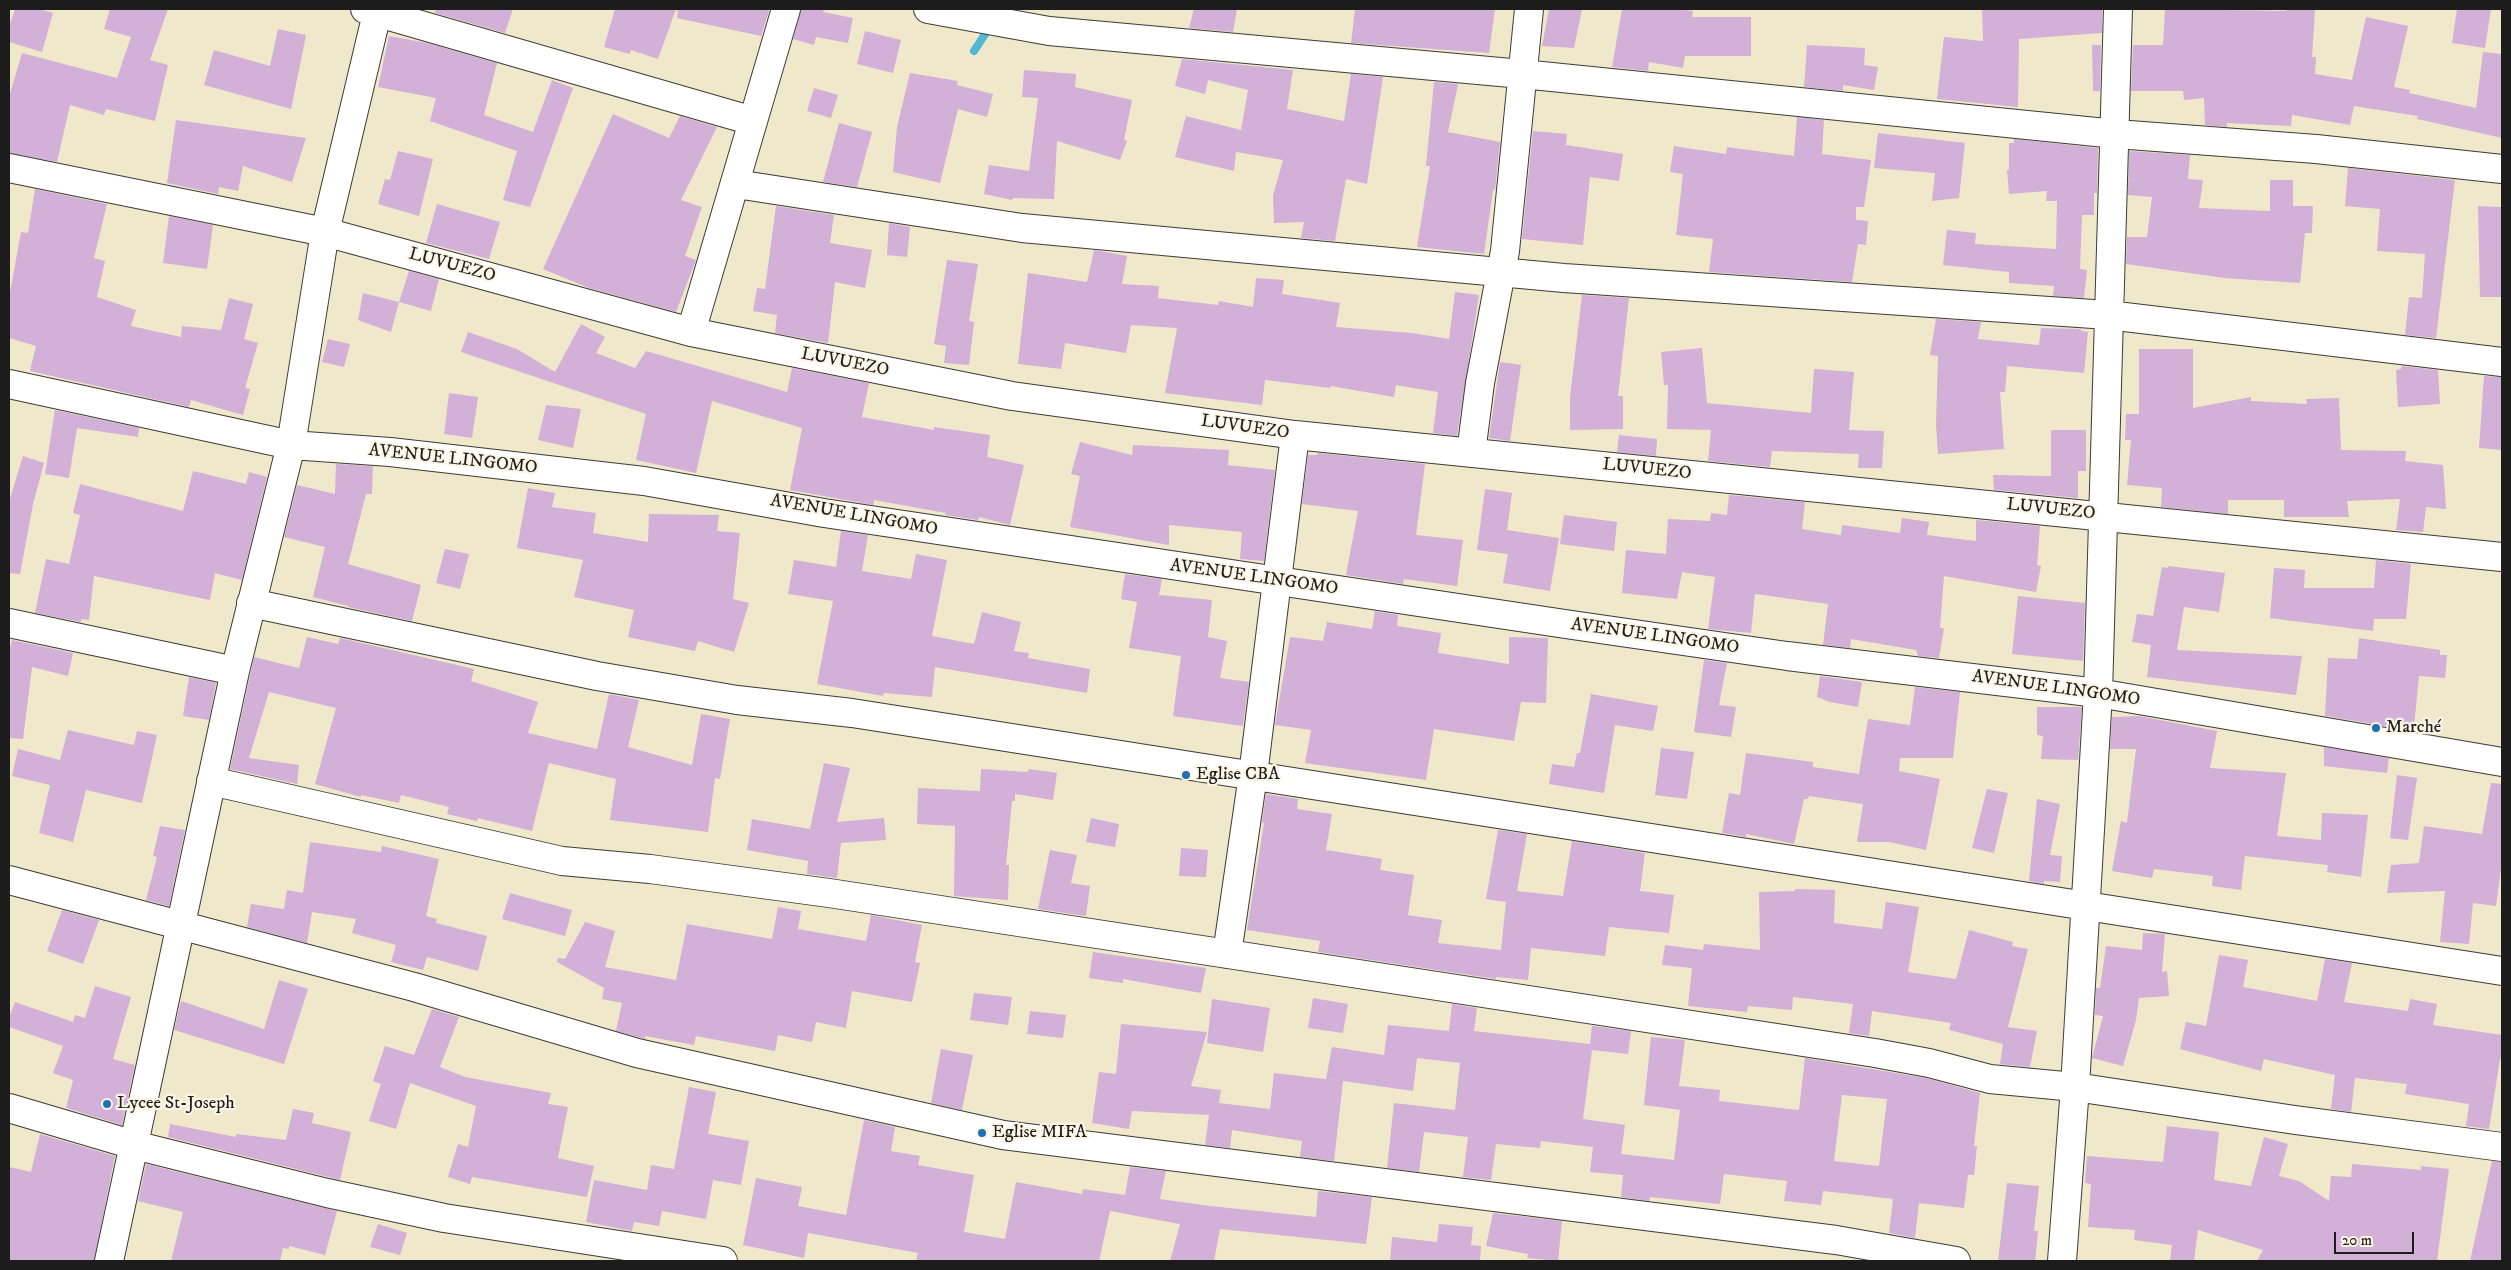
<!DOCTYPE html>
<html>
<head>
<meta charset="utf-8">
<style>
  body { margin:0 }
  #map { position:relative; width:2511px; height:1270px; overflow:hidden; background:#f0e8cb; font-family:"IM FELL DW Pica",serif }
  canvas { display:block }
  .frame { position:absolute; inset:0; border:10px solid #1c1c1c; pointer-events:none }
  .scale { position:absolute; left:2334px; top:1232px; width:80px; height:22px; box-sizing:border-box; border:2px solid #1c1c1c; border-top:0; padding-left:6px; font-size:15px; line-height:18px; white-space:nowrap; color:#1c1c1c; -webkit-text-stroke:4px #fcf5e5; paint-order:stroke }
</style>
</head>
<body>
<div id="map">
<canvas width="2511" height="1270"></canvas>
<div class="frame"></div>
<div class="scale">20 m</div>
</div>
<script>
const c = document.querySelector('canvas').getContext('2d');
c.lineJoin = 'round';
function shape(rows) {
  const path = new Path2D();
  for (const r of rows) {
    path.moveTo(r[0], r[1]);
    for (let i = 2; i < r.length; i += 2) path.lineTo(r[i], r[i + 1]);
  }
  return path;
}
function stroke(path, color, width, dash) {
  c.strokeStyle = color;
  c.lineWidth = width;
  c.lineCap = dash ? 'butt' : 'round';
  c.setLineDash(dash || []);
  c.stroke(path);
}
function paint(path, color) {
  c.fillStyle = color;
  c.fill(path, 'evenodd');
}
function label(font, color, halo, rows, align = 'center') {
  c.font = font + ' "IM FELL DW Pica",serif';
  c.lineWidth = 4.5;
  c.setLineDash([]);
  c.textBaseline = 'middle';
  c.strokeStyle = halo;
  c.fillStyle = color;
  for (const [text, x, y, turn = 0] of rows) {
    c.save();
    c.translate(x, y);
    c.rotate((+turn || 0) * Math.PI / 180);
    c.textAlign = isNaN(turn) ? turn : align;
    if (halo) c.strokeText(text, 0, 0);
    c.fillText(text, 0, 0);
    c.restore();
  }
}
stroke(shape([
  [974,51,991,25]
]), '#53b7d1', 8);
paint(shape([
  [15,9,39,9,53,13,42,52,9,42,9,27],
  [110,9,168,9,150,60,168,65,155,121,106,109,104,115,70,105,57,162,9,153,9,97,22,53,117,78,131,37,104,29],
  [436,9,513,9,505,33,435,13],
  [615,9,676,9,658,59,631,50,630,54,604,47],
  [678,9,767,9,769,11,761,36,677,18],
  [801,9,824,9,823,12,853,18,848,43,816,37,814,45,793,39],
  [1194,9,1237,9,1233,32,1189,28],
  [1355,9,1495,9,1489,53,1351,43],
  [1549,9,1582,9,1574,48,1542,46],
  [1622,9,1677,9,1693,11,1692,17,1751,17,1751,56,1685,56,1683,68,1649,62,1648,71,1612,67],
  [1982,9,2102,9,2102,33,2019,39,2018,107,1937,99,1944,37,1983,41],
  [2165,9,2286,11,2287,9,2315,9,2312,57,2316,57,2315,74,2352,80,2366,17,2408,26,2394,87,2410,90,2409,93,2476,108,2483,52,2502,54,2502,138,2417,119,2418,116,2354,106,2350,125,2292,115,2291,126,2227,123,2227,127,2205,125,2204,98,2184,100,2183,91,2131,91,2133,45,2163,45],
  [2457,9,2491,9,2485,48,2452,43],
  [278,29,306,35,291,109,204,85,214,50,270,66],
  [865,31,901,40,893,73,857,64],
  [389,36,427,43,497,63,484,115,533,132,552,80,573,88,530,207,503,200,517,151,430,121,436,98,378,87],
  [1807,45,1865,48,1864,65,1878,67,1874,90,1843,85,1843,91,1804,87],
  [2092,45,2101,45,2100,91,2093,91],
  [1182,59,1293,70,1287,109,1344,121,1351,74,1383,77,1367,184,1346,179,1335,241,1301,238,1304,222,1274,223,1273,196,1283,160,1236,152,1234,171,1175,157,1186,116,1241,130,1248,90,1208,80,1205,94,1175,86],
  [1024,70,1076,74,1075,87,1132,100,1124,140,1127,141,1120,160,1057,141,1054,199,1013,198,1012,200,984,194,989,165,1029,171,1038,98,1022,97],
  [910,73,958,81,957,85,993,94,987,117,958,109,940,183,893,172,897,127],
  [1434,82,1458,84,1448,132,1500,142,1495,190,1493,190,1484,254,1417,247,1430,166,1426,166],
  [814,88,838,95,831,118,807,111],
  [613,114,669,138,680,116,717,127,681,200,702,207,685,256,696,260,676,312,589,288,543,269],
  [1797,117,1824,120,1822,154,1871,160,1864,207,1856,207,1856,220,1868,221,1866,245,1858,244,1852,282,1709,272,1713,239,1676,235,1683,174,1670,172,1674,146,1726,154,1727,147,1794,156],
  [176,120,306,138,292,182,243,166,238,191,219,187,218,194,167,183],
  [839,123,872,132,857,187,823,182],
  [1533,131,1567,134,1566,145,1623,154,1619,181,1590,177,1583,245,1522,239],
  [1878,133,1965,143,1959,198,1932,201,1935,173,1874,168],
  [2014,139,2098,148,2097,193,2094,193,2094,215,2082,215,2080,269,2087,270,2084,298,2053,296,2054,286,2009,283,2009,272,1943,265,1947,230,1976,233,1975,244,2056,249,2057,201,2046,201,2047,191,2009,194,2007,170,2009,170,2009,143,2014,143],
  [398,151,433,159,419,216,378,204,385,179,390,180],
  [2129,151,2190,155,2188,179,2203,180,2199,208,2270,211,2270,180,2293,180,2293,206,2313,206,2312,233,2305,233,2300,283,2224,278,2126,264,2127,237,2147,237,2152,197,2128,195],
  [2348,168,2455,180,2436,338,2405,335,2409,297,2422,298,2425,254,2377,251,2380,209,2345,206],
  [35,189,107,204,94,258,105,261,97,297,136,310,131,326,181,337,182,326,221,330,229,298,253,304,244,339,258,343,245,388,250,389,243,415,191,400,189,407,30,371,36,346,9,338,9,298,21,232,28,233],
  [437,204,500,222,489,259,426,243],
  [776,206,834,215,830,243,872,250,865,288,835,282,828,343,775,333,777,315,753,311,757,288,765,289],
  [2478,206,2502,207,2502,297,2480,297],
  [169,216,213,225,207,269,163,263],
  [889,223,910,227,907,257,887,255],
  [1094,250,1127,256,1122,284,1159,286,1158,298,1218,305,1219,301,1253,307,1256,278,1284,280,1282,294,1340,303,1336,327,1412,333,1449,339,1455,292,1479,295,1457,436,1433,433,1438,392,1396,385,1394,397,1331,386,1330,388,1265,380,1262,405,1165,393,1177,328,1131,325,1126,353,1065,343,1061,369,1018,364,1028,273,1087,282],
  [947,260,978,264,969,321,974,322,969,365,944,363,946,346,934,344],
  [409,271,439,279,431,311,399,302],
  [363,293,399,302,391,332,358,320],
  [1582,295,1629,298,1618,396,1623,396,1623,429,1570,430,1570,397],
  [1936,319,1981,322,1978,339,2039,345,2041,328,2081,329,2081,331,2088,332,2084,373,2007,366,2005,392,2000,392,2004,449,1938,454,1936,425,1938,356,1930,355],
  [581,324,605,337,596,353,635,368,646,351,787,392,792,368,869,383,862,417,934,430,934,427,990,435,987,457,1024,465,1010,525,979,517,978,520,945,515,946,513,874,500,873,505,790,490,802,428,712,401,696,473,636,460,646,414,461,352,468,332,517,349,555,372],
  [328,339,350,344,344,367,322,362],
  [1702,348,1707,403,1811,413,1814,369,1854,372,1849,430,1884,431,1882,468,1858,468,1859,454,1772,451,1770,467,1708,461,1711,430,1667,429,1668,385,1664,385,1661,352],
  [2139,349,2193,349,2193,408,2251,397,2251,401,2307,404,2306,399,2339,398,2341,450,2406,451,2405,461,2443,465,2446,509,2426,507,2423,532,2396,530,2400,499,2347,501,2349,517,2284,517,2284,500,2228,500,2228,514,2161,507,2162,488,2127,485,2131,440,2125,440,2126,414,2139,414],
  [1500,362,1521,365,1510,441,1489,438],
  [2402,366,2438,370,2440,404,2398,407,2396,370,2401,369],
  [2484,376,2502,377,2502,450,2479,448],
  [449,393,478,397,472,438,444,434],
  [546,405,581,409,573,448,538,440],
  [55,410,139,428,138,437,77,428,69,478,45,474],
  [2051,430,2086,430,2086,471,2078,471,2078,498,1994,490,1993,475,2051,476],
  [1619,435,1657,439,1656,456,1617,452],
  [1080,442,1132,455,1133,445,1229,450,1228,465,1275,470,1264,561,1240,559,1242,532,1169,525,1169,545,1070,527,1080,476,1071,474],
  [1318,453,1425,464,1416,535,1463,540,1457,586,1404,579,1403,584,1346,575,1358,511,1302,504,1308,455,1317,455],
  [23,456,44,463,33,504,20,574,9,573,9,502],
  [336,464,373,466,372,494,366,494,348,564,421,585,412,621,348,607,348,606,313,597,325,547,284,537,297,485,335,494],
  [193,471,246,484,249,472,267,477,242,580,215,573,210,600,94,576,89,620,81,619,81,622,35,613,46,559,69,564,80,515,73,513,80,484,183,511],
  [528,488,555,493,552,507,596,513,593,533,648,542,649,514,719,515,717,531,740,533,733,599,749,603,734,652,698,641,695,651,628,637,634,610,574,597,583,560,517,548],
  [1485,489,1512,493,1507,530,1559,538,1550,591,1503,583,1508,554,1477,550],
  [1729,495,1805,502,1802,529,1841,535,1842,525,1900,533,1902,518,1929,522,1927,535,1976,541,1976,520,2040,526,2037,565,2041,566,2036,592,1944,576,1940,628,1944,628,1939,658,1918,656,1916,650,1851,639,1850,648,1823,645,1828,604,1755,594,1751,633,1708,629,1715,577,1682,572,1677,599,1622,593,1626,550,1666,554,1668,519,1710,521,1711,513,1727,515],
  [1564,515,1617,522,1614,551,1560,544],
  [841,531,868,535,862,571,911,579,916,554,947,560,932,636,974,644,982,612,1021,622,1014,651,1029,653,1028,658,1090,669,1087,693,935,667,932,697,884,693,883,696,817,684,833,601,788,594,794,560,836,567],
  [445,549,469,554,460,589,436,583],
  [2376,560,2411,564,2406,619,2374,619,2373,631,2270,618,2274,568,2305,570,2304,588,2374,588],
  [2168,566,2225,573,2219,612,2184,607,2177,650,2302,656,2296,695,2147,677,2151,645,2132,642,2137,614,2153,616,2162,567,2168,568],
  [1125,574,1162,579,1159,595,1212,600,1208,637,1227,641,1220,678,1249,682,1243,726,1173,716,1181,656,1129,648,1137,602,1121,599],
  [2018,596,2085,603,2083,661,2012,654],
  [1375,611,1398,615,1397,626,1441,633,1438,653,1509,664,1509,637,1548,638,1546,703,1521,702,1514,741,1434,729,1426,780,1305,763,1311,730,1275,725,1290,637,1323,641,1327,622,1372,629],
  [307,637,338,644,340,638,474,669,471,681,538,702,528,733,597,749,609,694,639,700,628,747,692,765,701,714,730,719,720,779,715,778,708,832,610,820,616,779,549,763,532,831,478,818,477,821,447,814,449,807,401,795,399,803,361,795,361,797,315,784,336,708,269,692,249,758,299,765,297,784,230,769,254,657,299,668],
  [2359,638,2440,650,2440,655,2447,655,2445,678,2419,676,2414,727,2393,725,2392,727,2325,716,2328,658,2357,659],
  [12,640,73,653,68,676,32,667,23,739,9,738,9,654],
  [1704,660,1727,663,1719,705,1736,707,1731,737,1694,732],
  [1820,676,1862,682,1858,707,1830,702,1817,697],
  [189,677,216,683,209,720,183,716],
  [1915,687,1960,692,1953,758,1900,758,1899,771,1940,779,1926,850,1889,842,1857,842,1863,804,1809,796,1808,799,1804,799,1794,844,1746,834,1746,837,1722,833,1729,793,1740,795,1746,753,1813,762,1813,767,1859,774,1868,719,1910,725],
  [1591,694,1658,706,1653,731,1615,725,1604,793,1549,784,1552,764,1574,767,1577,753,1580,753],
  [2037,707,2082,707,2078,760,2041,759,2043,736,2037,735],
  [2139,716,2217,731,2210,768,2286,773,2277,836,2321,840,2322,813,2368,815,2361,877,2327,872,2328,865,2245,856,2241,890,2212,886,2213,876,2154,869,2152,878,2112,871,2121,821,2127,823,2136,749,2110,749,2112,717],
  [68,730,134,745,137,731,157,735,142,803,86,790,73,842,39,833,50,785,12,776,18,749,60,760],
  [2324,747,2389,758,2387,773,2324,766],
  [1661,748,1694,752,1687,799,1655,795],
  [824,763,850,768,837,822,884,818,886,840,841,843,837,878,807,874,808,861,747,850,752,819,810,829],
  [981,769,1028,772,1029,769,1057,773,1053,800,1015,794,1015,801,1012,801,1006,865,1009,865,1008,900,954,896,955,826,917,824,918,788,980,791],
  [2397,775,2417,778,2408,840,2390,838],
  [2491,783,2502,784,2502,861,2496,906,2473,903,2469,944,2440,942,2445,891,2387,893,2391,865,2419,863,2424,826,2482,834],
  [1987,789,2008,793,1994,853,1972,848],
  [1266,794,1298,799,1297,809,1332,814,1326,850,1382,859,1380,870,1414,875,1408,915,1442,920,1438,943,1501,950,1506,902,1486,899,1498,830,1527,834,1517,891,1563,896,1572,841,1645,853,1640,891,1674,895,1669,933,1609,927,1605,956,1531,948,1528,980,1496,977,1496,979,1318,952,1320,941,1247,930,1264,823,1262,822],
  [2037,799,2060,804,2050,855,2062,856,2060,882,2044,881,2044,884,2029,881],
  [1091,818,1119,824,1115,847,1086,842],
  [160,826,185,830,169,906,146,900,157,857,153,856],
  [310,842,381,852,382,846,439,859,426,916,437,919,436,923,487,936,478,971,427,957,423,970,391,962,396,945,352,933,356,919,312,912,307,943,247,927,251,904,284,909,287,890,303,893],
  [1181,848,1208,850,1206,877,1179,876],
  [1050,850,1077,855,1071,883,1090,886,1086,916,1038,909],
  [1795,889,1835,890,1834,923,1882,929,1886,902,1919,907,1908,972,1956,979,1969,930,2013,942,2012,946,2028,949,2008,1027,2037,1031,2030,1067,2000,1064,2003,1044,1949,1030,1951,1023,1872,1011,1869,1036,1849,1033,1853,1004,1793,997,1792,1010,1748,1006,1747,1012,1688,1006,1692,968,1662,965,1665,945,1703,950,1704,944,1760,950,1759,892,1795,891],
  [510,893,572,910,565,936,502,919],
  [778,907,801,911,798,929,866,941,871,915,922,925,915,962,920,963,912,1002,852,991,846,1028,816,1022,812,1042,778,1035,775,1051,696,1036,694,1045,645,1036,645,1039,616,1031,622,1003,602,999,604,988,557,962,558,958,565,959,585,922,615,931,605,967,676,980,687,924,772,939],
  [62,910,99,920,83,964,47,951],
  [2143,933,2165,934,2162,972,2167,971,2169,996,2139,998,2136,1020,2123,1066,2092,1058,2103,1016,2095,1015,2096,988,2100,988,2106,946,2142,950],
  [1093,952,1206,968,1201,993,1123,979,1123,983,1089,978],
  [2219,955,2248,960,2243,987,2317,1001,2325,959,2352,963,2344,1002,2408,1011,2410,999,2437,1004,2433,1025,2502,1035,2502,1059,2500,1059,2489,1129,2466,1126,2469,1104,2405,1094,2407,1084,2355,1078,2351,1112,2331,1109,2335,1075,2264,1059,2261,1071,2180,1049,2186,1022,2206,1026],
  [279,980,308,989,284,1064,174,1030,181,1001,264,1029],
  [95,986,131,997,113,1059,135,1065,122,1125,66,1108,73,1080,53,1073,63,1046,9,1027,9,1018,15,1002,73,1022,75,1015,85,1018],
  [974,993,1012,997,1008,1025,970,1020],
  [1313,998,1348,1004,1343,1033,1308,1028],
  [1212,999,1270,1008,1263,1052,1207,1043],
  [1452,1004,1477,1008,1474,1031,1590,1044,1592,1026,1631,1031,1628,1054,1592,1050,1583,1119,1625,1125,1621,1154,1674,1160,1680,1110,1644,1105,1651,1037,1685,1040,1679,1086,1720,1090,1719,1101,1799,1110,1805,1058,1926,1078,1980,1093,1974,1146,1977,1146,1974,1175,1968,1175,1964,1208,1919,1203,1915,1238,1889,1233,1893,1199,1823,1191,1821,1205,1784,1201,1787,1181,1724,1174,1720,1204,1650,1197,1649,1201,1621,1197,1623,1175,1590,1172,1593,1147,1541,1141,1540,1148,1496,1144,1491,1180,1463,1177,1468,1137,1424,1132,1419,1172,1387,1168,1394,1103,1455,1110,1460,1063,1417,1058,1413,1091,1343,1081,1334,1161,1300,1157,1302,1141,1232,1130,1230,1148,1205,1145,1209,1115,1132,1111,1129,1129,1092,1123,1099,1072,1116,1074,1121,1024,1207,1032,1191,1086,1221,1090,1219,1103,1270,1109,1274,1073,1342,1081,1326,1079,1332,1047,1384,1055,1388,1025,1449,1031],
  [1842,1095,1887,1099,1879,1166,1834,1161],
  [432,1009,459,1017,440,1067,465,1077,551,1093,548,1104,568,1107,558,1158,594,1166,587,1197,472,1177,470,1184,448,1177,458,1144,468,1147,476,1106,410,1083,396,1129,369,1121,381,1084,373,1081,385,1046,414,1055],
  [1030,1011,1066,1015,1063,1038,1027,1034],
  [941,1049,973,1055,962,1110,931,1103],
  [689,1087,716,1092,708,1134,749,1141,741,1185,713,1180,706,1219,662,1211,659,1226,634,1222,632,1231,586,1222,594,1180,647,1190,651,1165,674,1169],
  [293,1109,314,1113,312,1123,351,1132,340,1180,168,1137,170,1124,236,1137,236,1134,286,1140],
  [864,1120,895,1127,891,1151,920,1156,918,1165,974,1175,964,1232,1005,1239,1016,1182,1082,1194,1083,1189,1125,1195,1130,1167,1166,1171,1160,1199,1210,1206,1316,1217,1318,1191,1372,1197,1366,1244,1220,1229,1214,1261,1170,1261,1180,1224,1110,1211,1099,1261,916,1261,918,1253,808,1233,804,1258,743,1245,756,1178,802,1187,798,1206,846,1215],
  [2167,1126,2219,1132,2214,1180,2251,1186,2264,1137,2288,1144,2279,1176,2299,1181,2329,1201,2331,1176,2351,1177,2352,1164,2421,1170,2421,1166,2449,1169,2437,1261,2257,1261,2263,1250,2198,1230,2194,1261,2170,1261,2172,1245,2134,1240,2135,1230,2088,1227,2091,1184,2085,1183,2087,1156,2163,1162],
  [40,1134,115,1156,94,1261,9,1261,9,1167,31,1172],
  [2492,1161,2502,1162,2502,1261,2470,1261],
  [146,1164,337,1211,325,1255,289,1246,289,1249,283,1248,280,1261,171,1261,183,1212,138,1201],
  [2007,1183,2039,1186,2034,1231,2038,1231,2035,1261,1998,1261],
  [1493,1213,1562,1221,1558,1261,1527,1258,1528,1254,1486,1246],
  [378,1224,407,1233,400,1255,370,1247],
  [1439,1224,1473,1227,1471,1245,1481,1246,1480,1261,1390,1261,1392,1237,1437,1242]
]), '#d2b0d7');
const minor = shape([
  [365,9,753,121],
  [928,9,1049,31,1522,74,2116,134,2316,149,2502,169],
  [9,168,325,232,691,332,1012,396,1295,435,2502,557],
  [736,184,1022,228,1564,278,2108,315,2502,362],
  [691,332,786,9],
  [9,384,291,445,390,452,644,481,824,513,1572,625,1787,656,2098,693,2502,762],
  [1471,453,1480,383,1505,251,1529,9],
  [251,603,597,676,737,700,852,713,2502,971],
  [9,623,235,671],
  [211,781,562,861,650,869,829,893,1875,1053,1929,1063,1990,1079,2075,1087,2295,1120,2502,1147],
  [9,880,414,987,637,1053,1003,1135,1836,1240,1956,1261],
  [1227,954,1253,775,1295,435],
  [9,1108,134,1145,327,1193,444,1218,723,1261],
  [109,1261,235,671,291,445,325,232,378,9],
  [2062,1261,2075,1087,2098,693,2118,9]
]);
stroke(minor, '#3c3b36', 30);
stroke(minor, '#fff', 28);
for (const [x, y, r, color] of [
  [2376,728,5,"#1f6fb2"],
  [1186,775,5,"#1f6fb2"],
  [107,1104,5,"#1f6fb2"],
  [982,1133,5,"#1f6fb2"]
]) {
  const dot = new Path2D();
  dot.arc(x, y, r, 0, 2 * Math.PI);
  c.fillStyle = color;
  c.fill(dot);
  stroke(dot, '#fcf5e5', 2);
}
label('18px', '#1c1c1c', '#fcf5e5', [
  ["LUVUEZO",452,266,15],
  ["LUVUEZO",845,363,11],
  ["LUVUEZO",1245,428,8],
  ["AVENUE LINGOMO",453,460,6],
  ["LUVUEZO",1647,470,6],
  ["LUVUEZO",2051,510,6],
  ["AVENUE LINGOMO",854,516,10],
  ["AVENUE LINGOMO",1254,578,8],
  ["AVENUE LINGOMO",1655,637,8],
  ["AVENUE LINGOMO",2056,689,8]
]);
label('18px', '#1c1c1c', '#fcf5e5', [
  ["Marché",2386,728],
  ["Eglise CBA",1196,775],
  ["Lycee St-Joseph",117,1104],
  ["Eglise MIFA",992,1133]
], 'left');
</script>
</body>
</html>
